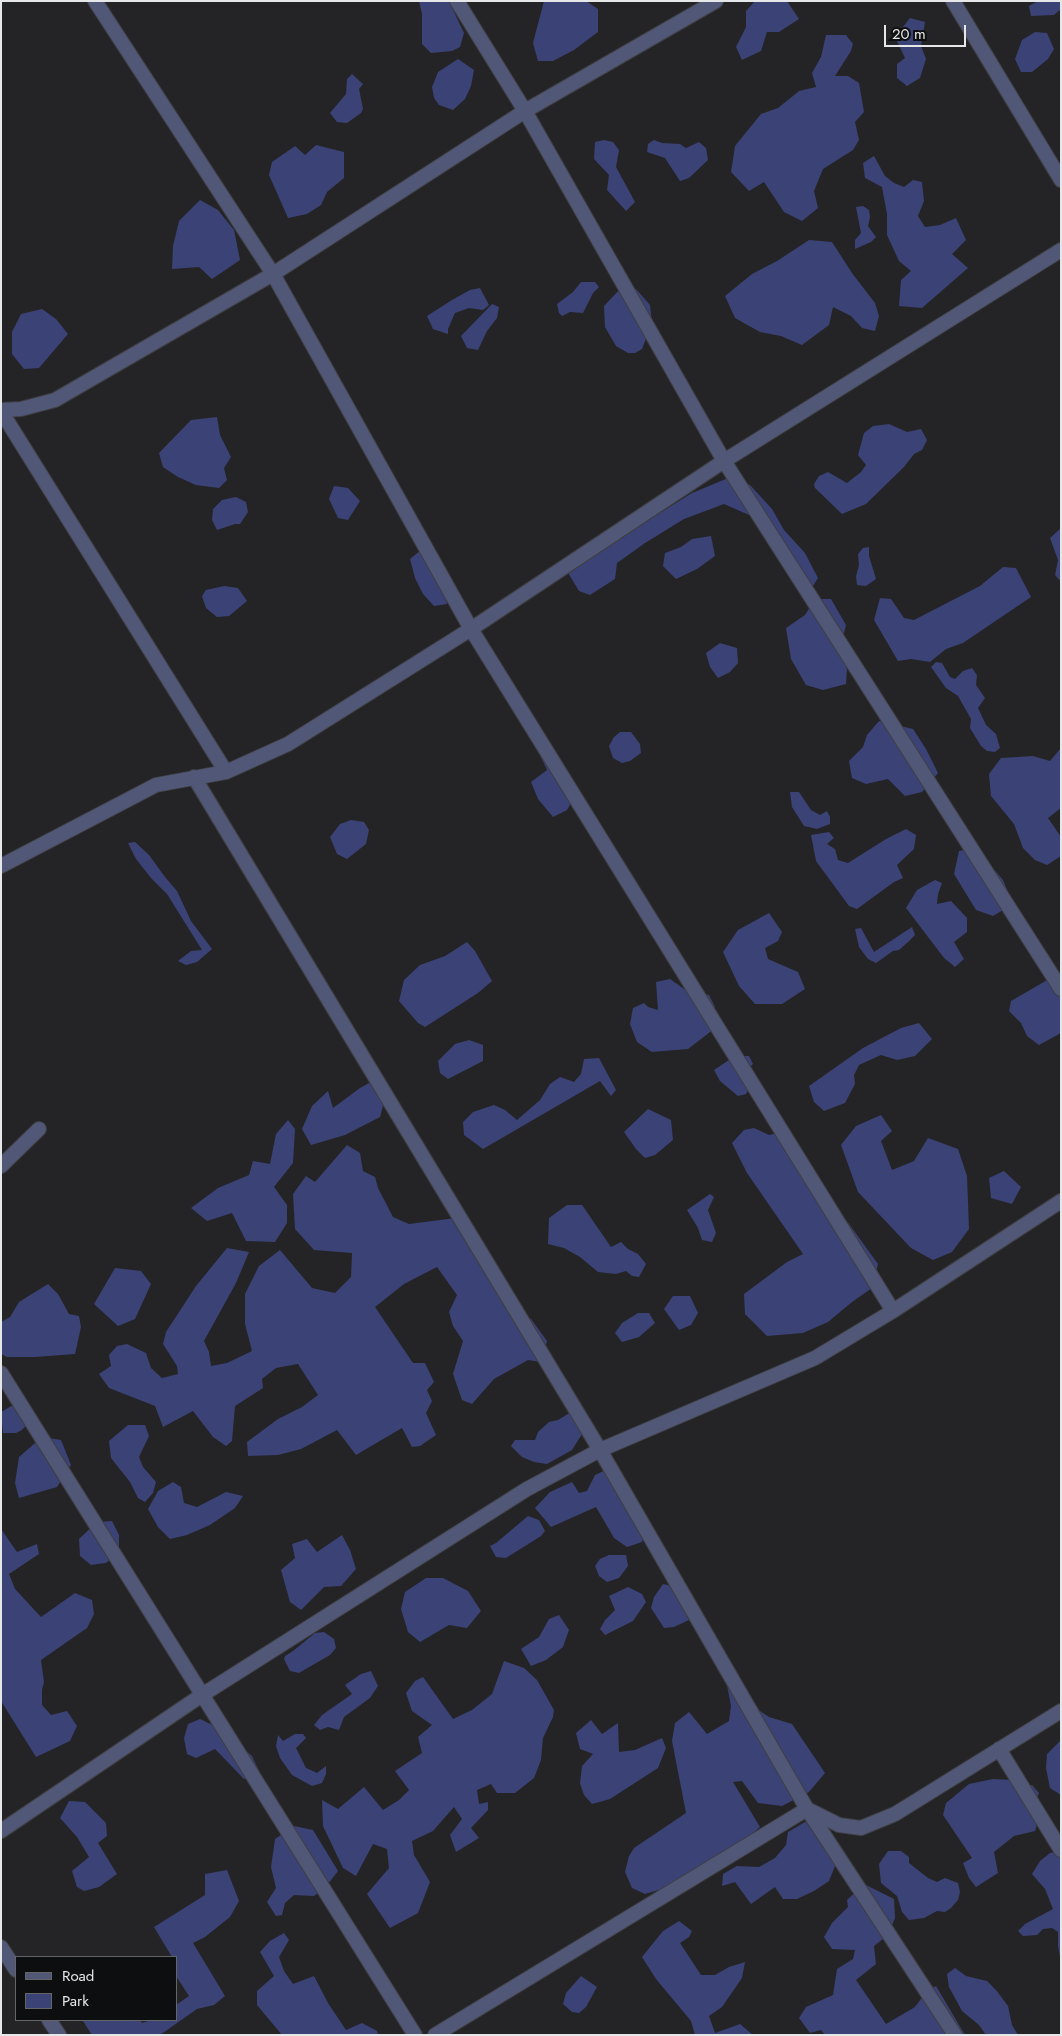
<!DOCTYPE html>
<html>
<head>
<meta charset="utf-8">
<style>
  body { margin:0 }
  #map { position:relative; width:1062px; height:2036px; overflow:hidden; background:#242427; font-family:Jost,sans-serif }
  canvas { display:block }
  .frame { position:absolute; inset:0; border:2px solid #e6e7e8; pointer-events:none }
  .legend { position:absolute; left:15px; top:1956px; width:162px; height:65px; box-sizing:border-box; background:#0d0e0f; border:1px solid #646566; margin:0; padding:6px 9px; list-style:none; font-size:15px; color:#e6e7e8 }
  .legend li { display:flex; align-items:center; gap:10px; height:25px }
  .legend b { width:25px; border:1px solid #646566 }
  .scale { position:absolute; left:884px; top:25px; width:82px; height:22px; box-sizing:border-box; border:2px solid #e6e7e8; border-top:0; padding-left:6px; font-size:15px; line-height:18px; white-space:nowrap; color:#e6e7e8; -webkit-text-stroke:4px #0d0e0f; paint-order:stroke }
</style>
</head>
<body>
<div id="map">
<canvas width="1062" height="2036"></canvas>
<div class="frame"></div>
<ul class="legend">
<li><b style="height:6px;background:#505777"></b>Road</li>
<li><b style="height:14px;background:#3b4275"></b>Park</li>
</ul>
<div class="scale">20 m</div>
</div>
<script>
const c = document.querySelector('canvas').getContext('2d');
c.lineJoin = 'round';
function paint(path, color) {
  c.fillStyle = color;
  c.fill(path, 'evenodd');
}
function shape(rows) {
  const path = new Path2D();
  for (const r of rows) {
    path.moveTo(r[0], r[1]);
    for (let i = 2; i < r.length; i += 2) path.lineTo(r[i], r[i + 1]);
  }
  return path;
}
function stroke(path, color, width, dash) {
  c.strokeStyle = color;
  c.lineWidth = width;
  c.lineCap = dash ? 'butt' : 'round';
  c.setLineDash(dash || []);
  c.stroke(path);
}
paint(shape([
  [419,1,449,1,464,33,460,47,452,51,431,53,422,44,422,14],
  [544,1,586,1,598,9,598,32,574,50,553,61,538,61,533,43],
  [755,1,787,1,799,19,779,32,767,32,761,51,742,60,736,47,746,27,746,11],
  [1038,1,1061,1,1061,9,1054,15,1031,16,1029,6],
  [910,18,925,22,921,46,926,59,920,78,907,86,897,78,897,64,905,58,895,37],
  [1035,32,1047,33,1054,49,1048,59,1032,72,1021,72,1015,59,1022,40],
  [826,35,846,35,853,44,851,51,835,76,848,76,859,83,864,112,855,122,859,140,853,150,823,169,814,191,818,208,802,221,784,212,764,182,749,191,731,172,735,146,761,114,778,108,799,91,816,87,812,73,821,57],
  [458,59,474,70,471,86,465,99,453,110,439,105,434,98,432,87,438,72],
  [352,74,363,84,359,89,363,109,361,113,347,123,337,122,330,113,346,94,347,79],
  [604,140,613,142,619,150,616,167,635,202,626,211,607,190,609,175,594,159,595,142],
  [654,140,662,143,680,144,686,148,699,142,706,148,708,160,689,178,680,181,665,158,647,152,648,144],
  [316,145,344,152,344,178,327,192,321,205,307,214,288,218,269,175,272,162,295,146,305,155],
  [874,156,885,176,894,183,904,187,913,180,922,182,924,201,918,216,925,227,940,225,956,218,966,240,952,254,968,268,922,308,899,306,901,280,911,271,899,261,887,235,887,214,882,187,865,178,863,163],
  [200,200,218,210,234,230,240,260,212,279,199,267,172,269,173,246,179,221],
  [863,206,869,210,870,217,868,226,876,237,871,242,855,249,855,240,861,233,856,207],
  [809,240,832,242,852,273,875,303,879,316,875,331,862,328,851,316,833,307,829,325,802,345,781,336,760,332,735,318,725,296,752,274,777,261],
  [581,282,595,282,599,287,593,293,583,313,570,312,562,316,559,313,557,304,573,292],
  [480,288,489,305,483,310,469,308,455,313,448,329,448,334,433,329,427,316,452,300,470,290],
  [621,288,636,289,650,305,652,323,642,349,635,353,628,353,616,346,605,327,604,306],
  [492,304,499,307,497,318,487,331,478,350,467,348,461,336],
  [42,309,56,319,68,334,39,368,24,369,12,354,12,332,21,314],
  [217,417,220,435,231,457,224,468,227,480,219,488,196,485,178,477,163,467,159,453,191,420],
  [889,424,907,432,921,429,927,440,922,450,914,454,904,467,866,504,842,514,815,488,814,484,819,476,828,472,847,483,861,472,866,465,858,455,864,433,873,426],
  [733,476,750,485,772,509,784,530,805,553,818,578,813,586,805,583,756,518,724,504,684,519,645,543,617,563,615,579,590,595,579,591,567,571,692,493],
  [334,486,348,488,360,501,348,520,338,518,329,499],
  [236,497,246,502,248,512,240,524,235,524,217,530,212,520,213,509,222,500],
  [1061,528,1061,582,1055,575,1058,560,1050,538],
  [711,536,715,556,697,569,676,579,663,566,665,553,681,547,692,539],
  [869,547,869,556,876,579,866,586,857,585,856,576,859,565,858,554,863,548],
  [421,550,445,586,447,604,434,606,423,594,415,578,410,559],
  [1003,567,1016,568,1031,597,963,643,946,649,930,662,911,659,898,661,874,620,880,598,891,599,904,618,914,620,980,586],
  [224,586,238,588,247,601,229,616,217,617,206,608,202,596,206,590],
  [815,599,831,599,846,625,840,649,847,669,846,684,823,690,806,685,791,659,786,628,805,615],
  [720,643,737,648,738,663,730,672,718,678,710,667,706,653],
  [936,662,942,663,950,677,955,679,963,671,972,668,977,675,976,685,985,698,978,708,986,725,996,734,1000,748,995,752,987,751,981,746,970,728,971,719,958,696,946,688,931,667],
  [879,721,913,729,926,749,938,773,922,792,905,796,888,779,866,784,852,778,849,761,863,747,867,735],
  [620,732,631,732,640,744,641,753,630,761,622,763,613,758,609,746,614,737],
  [1061,738,1061,808,1048,818,1061,837,1061,856,1047,865,1035,860,1023,848,1014,824,991,796,989,774,1001,758,1033,756,1050,761,1060,749],
  [541,757,558,763,575,796,567,810,553,817,538,799,531,782,547,770],
  [790,792,799,792,811,810,820,815,827,811,830,817,830,824,817,829,804,826,792,807],
  [351,820,364,822,369,830,366,844,347,859,337,854,330,837,340,824],
  [906,829,916,835,914,849,897,865,903,878,894,882,857,909,849,906,816,861,811,835,829,832,834,838,827,844,835,849,838,860,848,863,886,839],
  [135,842,149,855,165,877,177,891,191,921,212,949,197,962,186,965,178,961,191,951,202,950,167,894,151,878,136,859,128,843],
  [969,849,985,859,1003,880,1013,904,993,916,976,910,954,874,959,851],
  [935,880,942,883,938,894,937,904,951,901,967,918,967,932,954,942,964,959,955,967,944,958,906,908,917,890],
  [769,913,782,932,778,941,765,948,768,959,798,972,805,989,782,1004,755,1004,739,986,723,952,738,930],
  [912,927,915,935,908,942,899,950,893,951,876,963,868,959,859,947,855,929,861,928,874,952],
  [467,942,475,951,492,981,478,993,425,1027,418,1023,399,1001,404,980,420,965,445,956],
  [670,979,687,991,709,995,715,1007,714,1029,688,1049,652,1052,637,1042,630,1024,633,1008,644,1003,648,1007,658,1010,656,982],
  [1049,979,1061,983,1061,1033,1039,1045,1027,1036,1021,1023,1009,1011,1011,1001],
  [919,1023,932,1039,915,1056,897,1060,881,1055,859,1065,854,1075,855,1084,845,1103,824,1111,814,1102,809,1086,863,1048,901,1028],
  [469,1040,483,1045,483,1061,448,1079,440,1073,438,1061,455,1044],
  [735,1056,749,1056,753,1064,745,1072,749,1088,746,1094,738,1096,720,1081,714,1070],
  [599,1058,616,1090,611,1096,600,1081,483,1149,464,1135,463,1122,473,1112,494,1105,505,1110,517,1120,540,1100,550,1084,560,1077,574,1082,581,1074,584,1059],
  [380,1077,387,1090,380,1117,345,1135,311,1145,302,1129,312,1106,328,1091,333,1108,360,1088],
  [648,1109,671,1120,673,1140,655,1155,645,1158,636,1149,624,1132],
  [881,1115,892,1131,881,1141,892,1170,914,1161,928,1138,958,1149,967,1176,969,1229,952,1252,933,1260,911,1248,858,1192,841,1145,856,1126],
  [288,1120,295,1129,293,1163,274,1187,287,1205,287,1223,275,1242,246,1241,232,1213,207,1221,191,1208,218,1188,249,1175,253,1161,270,1164,276,1134],
  [754,1128,769,1135,787,1131,797,1142,825,1195,849,1224,878,1264,872,1288,852,1302,828,1322,803,1333,767,1336,745,1314,744,1294,787,1262,803,1254,747,1173,732,1143,744,1130],
  [347,1145,360,1153,363,1171,375,1177,378,1188,393,1217,409,1224,456,1218,468,1225,487,1248,485,1271,505,1305,531,1319,547,1341,541,1362,528,1360,494,1379,472,1404,462,1400,453,1374,463,1341,453,1326,449,1312,457,1295,437,1267,404,1284,375,1307,413,1363,425,1363,434,1382,427,1390,432,1401,426,1413,436,1435,420,1446,412,1447,402,1428,356,1455,337,1430,301,1449,278,1455,248,1456,247,1442,278,1419,302,1407,318,1395,298,1364,276,1368,262,1379,263,1388,235,1406,232,1441,226,1446,213,1437,193,1411,163,1427,155,1406,109,1388,99,1374,111,1366,109,1355,117,1346,127,1344,146,1353,151,1368,162,1378,178,1374,177,1366,163,1344,166,1332,196,1286,227,1248,249,1252,236,1283,204,1341,209,1352,211,1366,227,1363,252,1351,245,1324,245,1294,259,1266,280,1250,312,1288,335,1293,351,1277,352,1253,314,1250,295,1229,293,1194,306,1176,315,1182],
  [1004,1171,1021,1187,1012,1204,991,1198,989,1178],
  [710,1194,714,1197,708,1210,716,1233,712,1242,702,1240,698,1228,687,1210],
  [567,1205,582,1205,611,1247,621,1242,628,1249,638,1254,646,1264,639,1277,632,1276,626,1271,616,1274,598,1272,580,1257,564,1248,548,1244,549,1218],
  [115,1268,141,1271,151,1284,135,1319,118,1326,94,1304],
  [48,1284,58,1294,69,1314,79,1316,81,1327,75,1354,35,1357,7,1357,1,1354,1,1322,10,1317,19,1302],
  [673,1296,690,1296,698,1313,691,1325,679,1330,664,1309],
  [638,1313,649,1313,655,1323,639,1337,622,1342,615,1333,622,1323],
  [20,1401,33,1418,22,1430,16,1433,3,1433,1,1412],
  [576,1409,584,1431,572,1450,547,1464,534,1462,522,1457,511,1446,515,1440,535,1440,538,1432,549,1422,558,1420],
  [128,1425,145,1425,149,1436,139,1457,143,1467,156,1482,153,1493,145,1502,138,1498,130,1482,111,1458,109,1441],
  [42,1437,61,1440,71,1465,57,1487,19,1498,15,1483,19,1457],
  [610,1468,647,1525,642,1542,627,1547,614,1538,596,1507,551,1527,535,1508,550,1492,572,1482,579,1493,587,1491,595,1475],
  [173,1482,181,1487,184,1503,197,1507,226,1492,243,1496,235,1508,210,1525,187,1535,170,1539,158,1527,148,1509,158,1491],
  [528,1516,539,1520,545,1531,541,1536,506,1558,496,1557,490,1546,496,1543],
  [112,1521,119,1535,119,1552,106,1563,91,1565,80,1556,79,1539,97,1522],
  [1,1529,17,1552,37,1544,39,1554,9,1574,15,1589,41,1617,75,1593,92,1600,94,1614,87,1628,41,1660,44,1682,42,1690,42,1705,51,1715,67,1711,77,1726,70,1741,36,1757,1,1701],
  [342,1535,350,1550,356,1569,341,1586,324,1587,301,1610,290,1602,281,1570,295,1558,292,1544,307,1539,317,1552],
  [609,1555,626,1555,628,1566,619,1578,607,1582,599,1576,595,1566,600,1559],
  [426,1578,443,1578,468,1591,481,1611,467,1628,449,1625,420,1642,408,1632,401,1609,405,1592],
  [663,1584,682,1588,689,1604,689,1620,674,1627,664,1628,651,1608,654,1597],
  [628,1587,642,1594,646,1602,633,1621,605,1635,600,1629,605,1620,615,1610,609,1596],
  [559,1615,569,1630,563,1647,546,1660,531,1666,521,1649,539,1637,549,1619],
  [324,1632,334,1639,336,1648,330,1655,299,1673,290,1671,284,1659,285,1656,293,1651,315,1633],
  [504,1661,524,1668,537,1680,554,1710,553,1717,543,1738,541,1760,534,1778,515,1793,497,1793,491,1784,477,1790,479,1804,488,1802,488,1810,471,1828,479,1838,456,1852,450,1835,462,1819,454,1807,433,1831,412,1841,414,1855,430,1882,418,1913,390,1928,367,1894,389,1868,387,1849,373,1844,356,1876,343,1868,323,1826,322,1800,338,1809,364,1787,383,1810,399,1800,409,1790,395,1771,422,1753,418,1737,432,1725,412,1711,406,1693,415,1681,423,1677,453,1719,472,1710,492,1694],
  [371,1671,378,1686,370,1698,344,1717,339,1730,328,1727,320,1730,314,1725,322,1715,352,1694,345,1685,361,1674],
  [727,1678,746,1689,760,1711,769,1717,792,1724,825,1773,809,1792,782,1806,758,1803,742,1781,733,1782,760,1827,730,1853,662,1889,645,1894,632,1888,625,1872,629,1856,634,1848,686,1813,672,1741,675,1723,689,1712,707,1734,729,1721,731,1706,727,1685],
  [200,1719,219,1728,252,1756,259,1771,252,1778,244,1779,215,1749,196,1758,187,1754,184,1738,188,1724],
  [591,1720,602,1734,618,1723,619,1752,635,1750,662,1738,666,1748,658,1768,610,1799,592,1804,584,1795,580,1783,582,1766,593,1754,580,1749,576,1733],
  [295,1734,303,1734,306,1738,296,1748,306,1768,317,1773,326,1766,326,1774,322,1783,312,1786,292,1775,280,1758,276,1746,278,1735,283,1741],
  [1061,1740,1061,1795,1050,1788,1046,1768,1047,1754],
  [993,1779,1013,1780,1026,1788,1032,1785,1039,1793,1034,1804,1039,1818,1035,1831,1014,1836,994,1852,998,1873,976,1887,969,1878,963,1863,972,1858,943,1815,946,1803,969,1784],
  [69,1801,85,1802,106,1823,107,1836,98,1843,117,1874,99,1887,84,1891,77,1887,72,1871,89,1857,77,1837,60,1818],
  [805,1822,819,1824,837,1861,829,1881,814,1891,797,1899,783,1899,775,1887,751,1904,735,1882,722,1886,723,1874,737,1866,759,1867,775,1858,786,1845,788,1832],
  [294,1826,313,1830,338,1871,325,1888,314,1896,294,1895,285,1903,282,1915,276,1916,267,1902,276,1888,271,1867,275,1839],
  [888,1851,901,1851,909,1857,909,1863,928,1878,937,1882,945,1878,958,1883,960,1892,958,1900,951,1908,945,1912,937,1911,924,1918,909,1920,902,1912,897,1896,881,1883,879,1864],
  [1059,1851,1061,1851,1061,1962,1058,1946,1058,1932,1052,1928,1043,1929,1037,1935,1023,1936,1018,1931,1025,1924,1053,1909,1045,1889,1032,1874,1040,1861,1050,1853],
  [227,1870,239,1901,230,1917,205,1937,193,1943,225,1996,214,2005,197,2009,160,2035,92,2035,83,2021,84,2020,140,2020,142,2023,151,2020,176,2020,176,2005,189,1996,176,1976,176,1957,172,1957,154,1927,205,1895,205,1874],
  [864,1884,894,1899,895,1918,888,1935,874,1946,876,1964,856,1980,886,2024,915,2007,927,1991,936,1986,965,2035,825,2035,821,2030,810,2033,799,2018,806,2007,833,1995,837,1969,853,1959,855,1950,832,1949,824,1937,832,1923,848,1907,847,1900],
  [679,1921,692,1931,689,1937,680,1943,701,1975,715,1975,729,1967,745,1962,742,1978,722,2007,709,2016,715,2033,740,2024,753,2035,695,2035,691,2021,656,1979,642,1957,663,1931],
  [284,1933,289,1940,279,1957,284,1971,293,1984,314,1976,328,2003,346,2030,362,2023,377,2031,378,2035,282,2035,257,2005,257,1991,274,1976,260,1952,270,1941],
  [955,1968,966,1976,987,1981,996,1990,1008,2006,1012,2025,1018,2035,986,2035,979,2025,962,2011,949,1987,947,1974],
  [581,1976,597,1987,586,2007,579,2013,572,2012,563,2004,566,1993]
]), '#3b4275');
const service = shape([
  [1,1166,39,1129]
]);
const minor = shape([
  [95,1,273,274,471,629,893,1311],
  [457,1,525,111,724,461,1061,989],
  [953,1,1061,180],
  [1,410,21,409,55,400,273,274,525,111,716,1],
  [1,411,226,772],
  [194,777,600,1450,807,1809,955,2035],
  [1,866,156,785,226,772,288,744,471,629,724,461,1061,250],
  [1,1373,415,2035],
  [999,1749,1061,1850],
  [1,1831,202,1695,527,1489,600,1450,815,1358,893,1311,1061,1201],
  [1,1947,16,1970],
  [49,2020,59,2035],
  [435,2035,807,1809,839,1825,861,1828,895,1814,1061,1711]
]);
stroke(service, '#3f3f42', 16);
stroke(minor, '#3f3f42', 16);
stroke(service, '#505777', 14);
stroke(minor, '#505777', 14);
</script>
</body>
</html>
